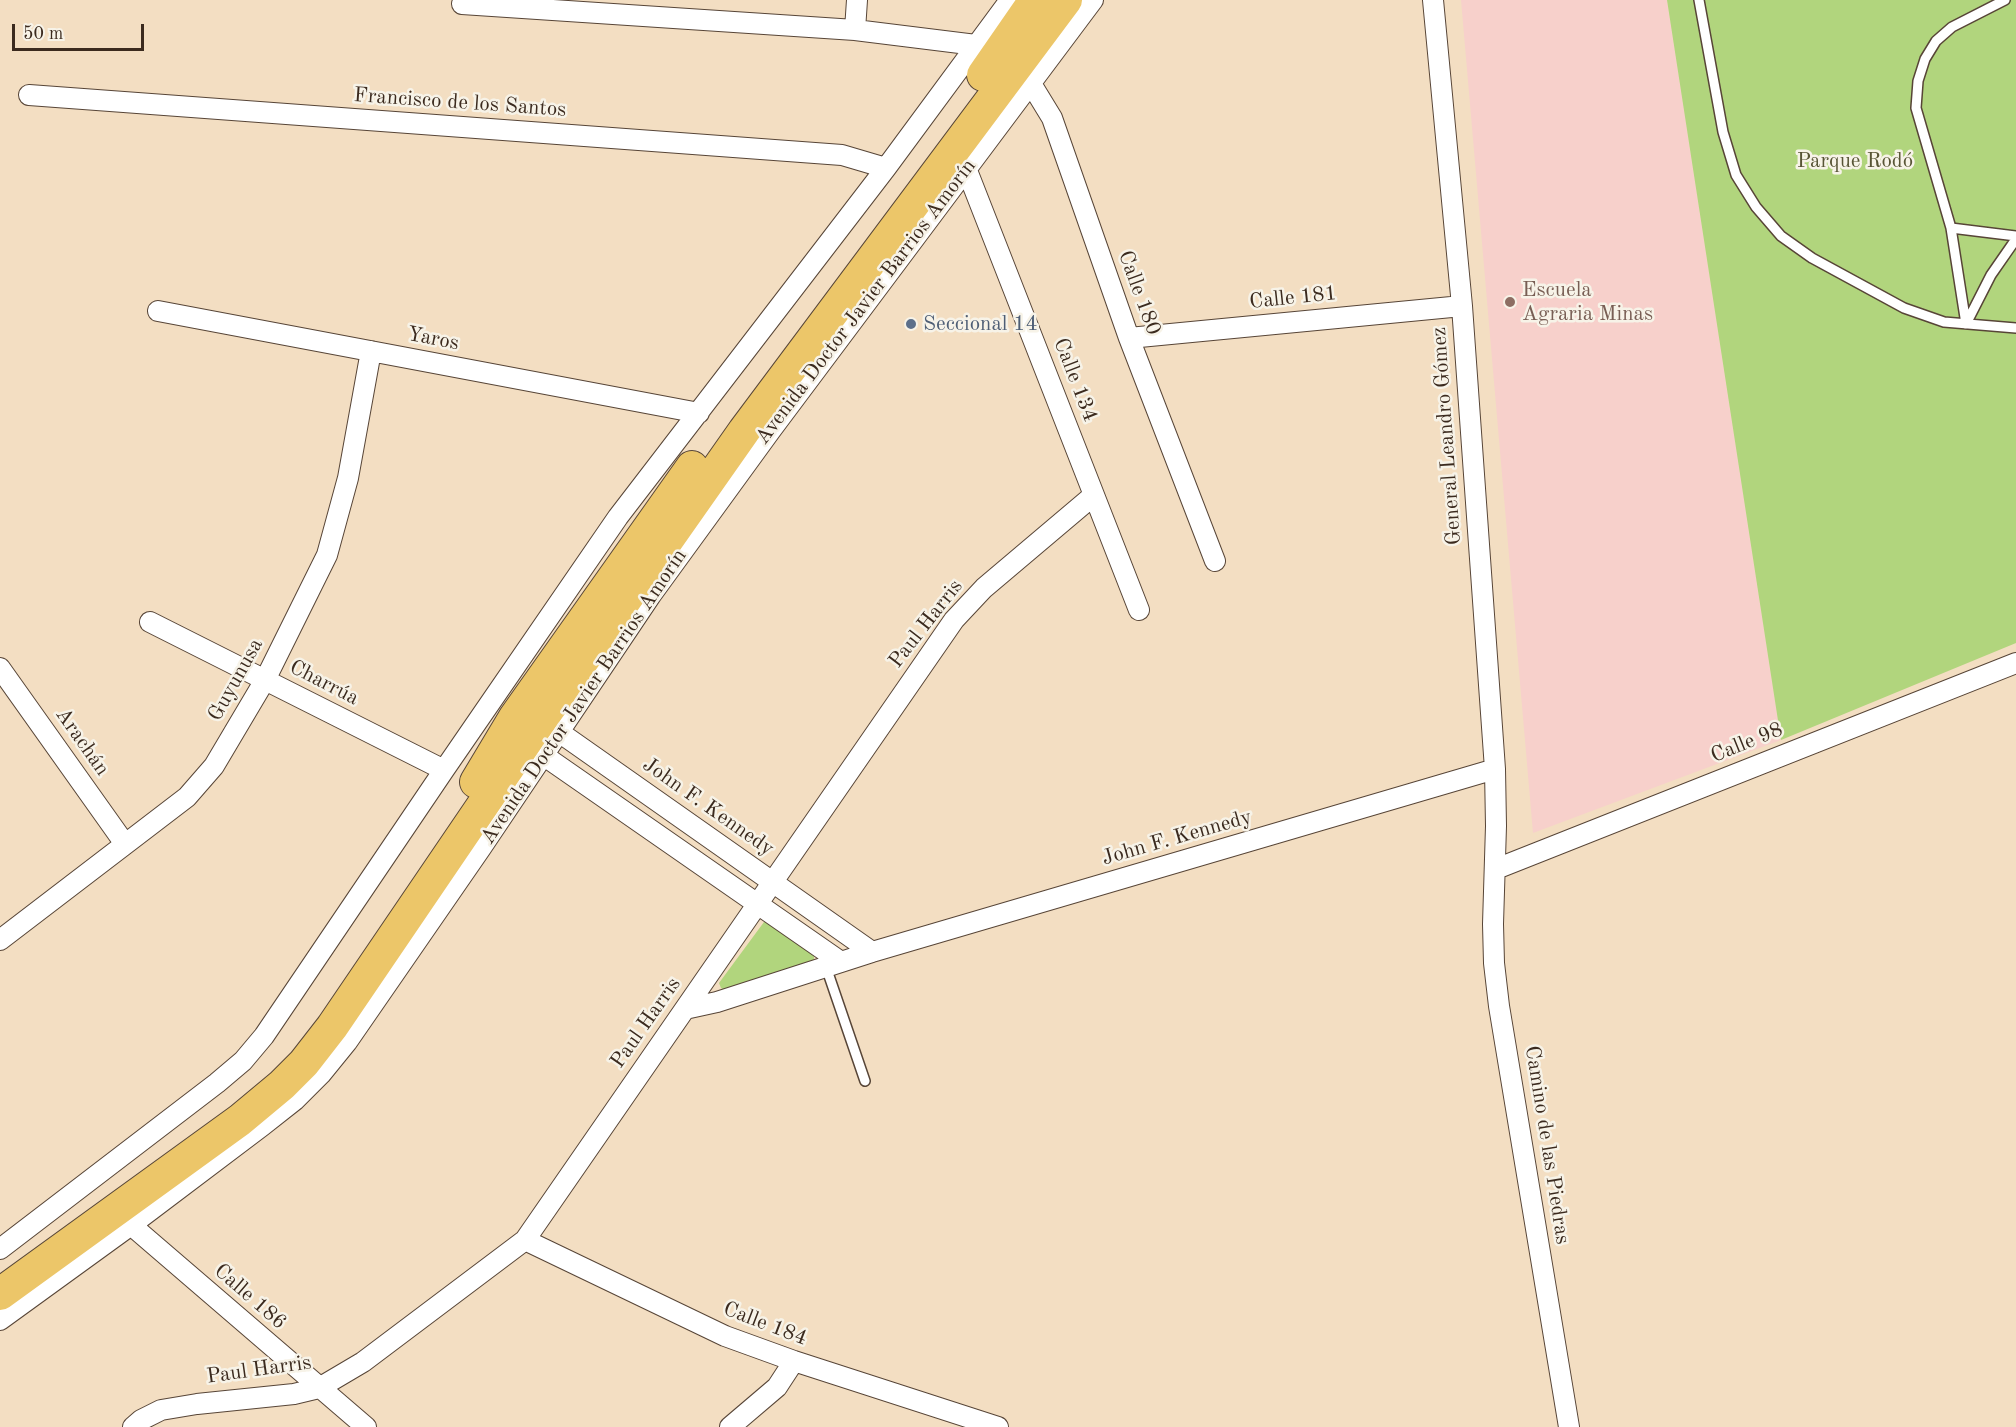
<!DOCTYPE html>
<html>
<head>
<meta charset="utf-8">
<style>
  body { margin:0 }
  #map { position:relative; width:2016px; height:1427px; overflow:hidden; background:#f3dec2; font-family:"Old Standard TT",serif }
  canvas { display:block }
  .scale { position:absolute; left:12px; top:24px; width:132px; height:27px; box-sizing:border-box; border:3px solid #3b2a1e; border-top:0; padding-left:8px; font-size:18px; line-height:21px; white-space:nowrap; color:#3b2a1e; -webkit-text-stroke:4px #f7f3e8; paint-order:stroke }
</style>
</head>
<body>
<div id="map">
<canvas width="2016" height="1427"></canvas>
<div class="scale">50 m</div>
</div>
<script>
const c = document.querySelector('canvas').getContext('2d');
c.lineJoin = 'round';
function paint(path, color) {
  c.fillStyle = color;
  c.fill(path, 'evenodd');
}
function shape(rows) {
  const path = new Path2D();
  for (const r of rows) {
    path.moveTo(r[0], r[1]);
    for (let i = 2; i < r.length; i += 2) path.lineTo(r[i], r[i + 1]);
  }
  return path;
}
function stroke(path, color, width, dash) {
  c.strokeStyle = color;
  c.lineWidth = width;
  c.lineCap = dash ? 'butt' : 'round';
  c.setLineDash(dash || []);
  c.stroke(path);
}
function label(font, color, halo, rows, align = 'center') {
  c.font = font + ' "Old Standard TT",serif';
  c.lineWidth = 5;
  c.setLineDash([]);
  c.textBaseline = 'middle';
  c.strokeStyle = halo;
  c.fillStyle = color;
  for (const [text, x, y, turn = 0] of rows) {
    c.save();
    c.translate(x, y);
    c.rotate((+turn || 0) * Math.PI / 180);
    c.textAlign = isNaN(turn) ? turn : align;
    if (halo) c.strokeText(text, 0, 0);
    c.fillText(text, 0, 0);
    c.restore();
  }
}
paint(shape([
  [1461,0,1667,0,1781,740,1533,833]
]), '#f7d0cb');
paint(shape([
  [1667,0,2016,0,2016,643,1781,740],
  [771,921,814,952,814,959,809,966,728,992,721,988,719,983,764,922]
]), '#b1d57d');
const service = shape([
  [1699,0,1723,132,1736,175,1756,207,1781,236,1812,258,1904,308,1944,322,2016,328],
  [1951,228,2016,236],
  [1966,324,1951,228,1916,108,1918,81,1925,59,1936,41,1952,27,2005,0],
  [1966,324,1991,275,2016,239],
  [826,967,865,1081]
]);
const minor = shape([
  [1433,0,1462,306,1495,769,1496,826,1493,924,1494,963,1499,1006,1569,1427],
  [462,4,855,30,976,45,986,50],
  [855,30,857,0],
  [1023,75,1030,82,1052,118,1129,338,1215,561],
  [29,95,842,155,886,168],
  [966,168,1139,610],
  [158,311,699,413],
  [1129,338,1462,306],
  [150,622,444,770],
  [0,668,125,844],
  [546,734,559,732,872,952],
  [542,744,543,755,841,962],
  [1496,869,2016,663],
  [0,940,187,797,214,766,265,680,327,555,348,478,371,351],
  [685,1009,717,1002,872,952,1495,769],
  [131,1225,366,1427],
  [525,1240,725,1336,794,1361,998,1427],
  [0,1249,217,1083,243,1061,264,1036,444,770,618,517,886,168,1010,0],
  [0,1320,131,1225,262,1126,295,1100,321,1074,347,1042,481,848,651,595,771,430,1093,0],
  [133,1427,141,1420,161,1410,197,1404,294,1394,319,1388,363,1362,525,1240,954,620,984,588,1094,495],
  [730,1427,777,1387,794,1361]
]);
const trunk = shape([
  [983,75,1035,0],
  [476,782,515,717,692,467],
  [0,1294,240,1120,282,1085,304,1063,332,1027,534,730,744,431,1066,0]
]);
stroke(service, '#574537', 12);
stroke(minor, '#574537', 22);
stroke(trunk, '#574537', 34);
stroke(service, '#fff', 9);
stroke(minor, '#fff', 20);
stroke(trunk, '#ecc669', 32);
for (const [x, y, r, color] of [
  [1510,302,6,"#8d6e63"],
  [911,324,6,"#5c6f8a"]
]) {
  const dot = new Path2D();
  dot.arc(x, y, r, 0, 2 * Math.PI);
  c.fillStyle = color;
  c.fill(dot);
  stroke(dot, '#f7f3e8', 2);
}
label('21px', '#3b2a1e', '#f7f3e8', [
  ["Francisco de los Santos",460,103,4],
  ["Calle 180",1139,293,70],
  ["Calle 181",1293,298,-6],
  ["Avenida Doctor Javier Barrios Amorín",866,302,-53],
  ["Yaros",433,339,11],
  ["Calle 134",1075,380,69],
  ["General Leandro Gómez",1447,436,-94],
  ["Paul Harris",926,624,-52],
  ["Guyunusa",236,680,-61],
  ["Charrúa",324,683,27],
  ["Avenida Doctor Javier Barrios Amorín",584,697,-56],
  ["Arachán",82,742,55],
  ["Calle 98",1747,743,-22],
  ["John F. Kennedy",708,807,35],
  ["John F. Kennedy",1177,838,-16],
  ["Paul Harris",646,1023,-55],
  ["Camino de las Piedras",1547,1145,81],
  ["Calle 186",250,1297,41],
  ["Calle 184",765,1324,21],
  ["Paul Harris",259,1370,-8]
]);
label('21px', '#585536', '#f7f3e8', [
  ["Parque Rodó",1855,161]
]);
label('21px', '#785e54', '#f7f3e8', [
  ["Escuela",1522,290],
  ["Agraria Minas",1522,314]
], 'left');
label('21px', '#4e5e75', '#f7f3e8', [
  ["Seccional 14",923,324]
], 'left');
</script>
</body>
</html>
